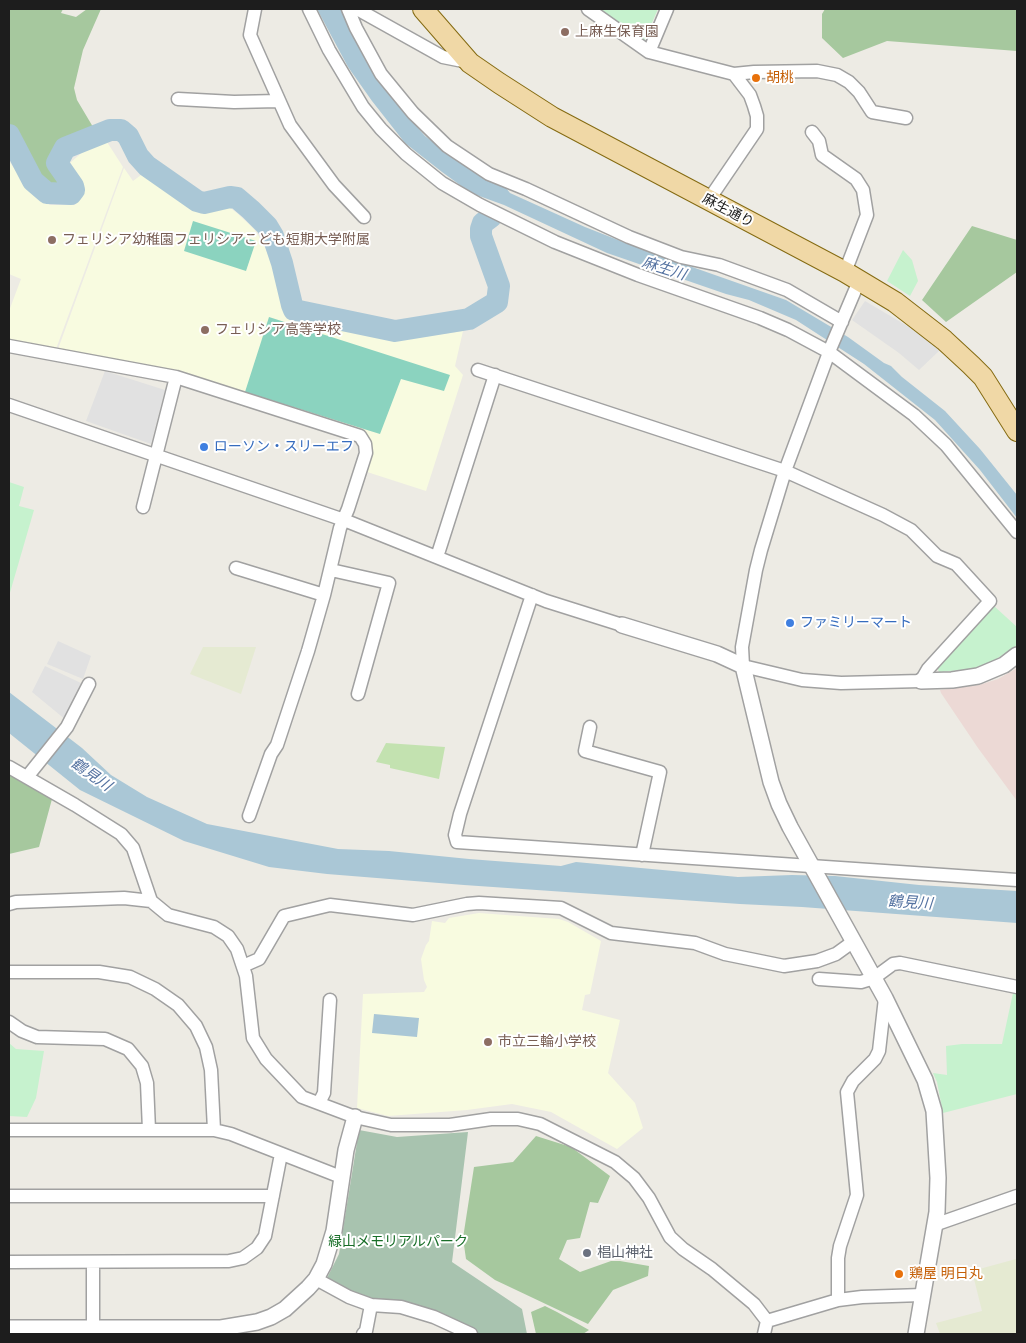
<!DOCTYPE html>
<html>
<head>
<meta charset="utf-8">
<style>
  body { margin:0 }
  #map { position:relative; width:1026px; height:1343px; overflow:hidden; background:#edebe4; font-family:"Open Sans",sans-serif }
  canvas { display:block }
  .frame { position:absolute; inset:0; border:10px solid #1d1d1d; pointer-events:none }
</style>
</head>
<body>
<div id="map">
<canvas width="1026" height="1343"></canvas>
<div class="frame"></div>
</div>
<script>
const c = document.querySelector('canvas').getContext('2d');
c.lineJoin = 'round';
function paint(path, color) {
  c.fillStyle = color;
  c.fill(path, 'evenodd');
}
function shape(rows) {
  const path = new Path2D();
  for (const r of rows) {
    path.moveTo(r[0], r[1]);
    for (let i = 2; i < r.length; i += 2) path.lineTo(r[i], r[i + 1]);
  }
  return path;
}
function stroke(path, color, width, dash) {
  c.strokeStyle = color;
  c.lineWidth = width;
  c.lineCap = dash ? 'butt' : 'round';
  c.setLineDash(dash || []);
  c.stroke(path);
}
function label(font, color, halo, rows, align = 'center') {
  c.font = font + ' "Open Sans","Noto Sans JP",sans-serif';
  c.lineWidth = 4;
  c.setLineDash([]);
  c.textBaseline = 'middle';
  c.strokeStyle = halo;
  c.fillStyle = color;
  for (const [text, x, y, turn = 0] of rows) {
    c.save();
    c.translate(x, y);
    c.rotate((+turn || 0) * Math.PI / 180);
    c.textAlign = isNaN(turn) ? turn : align;
    if (halo) c.strokeText(text, 0, 0);
    c.fillText(text, 0, 0);
    c.restore();
  }
}
paint(shape([
  [1017,668,1017,801,978,748,941,693,940,690,979,685,998,679]
]), '#ecd9d5');
paint(shape([
  [107,142,123,167,56,349,9,340,9,311,21,279,9,274,9,161,30,192,50,205,75,205,81,197,83,182,70,163,86,149],
  [124,168,133,181,141,175,179,198,195,210,202,211,228,206,238,214,254,229,262,241,276,272,284,312,295,318,395,341,463,331,455,366,463,375,426,491,364,471,369,442,178,372,58,349],
  [479,913,559,919,568,922,601,941,590,994,585,995,582,1010,620,1020,608,1073,635,1103,643,1128,617,1149,551,1112,512,1104,467,1110,388,1116,357,1108,363,994,424,992,427,987,424,980,421,959,426,945,429,941,432,921,445,923,449,918]
]), '#f8fbe0');
paint(shape([
  [203,647,256,647,241,694,190,674],
  [1016,1259,1017,1264,1017,1334,940,1334,936,1323,982,1311,972,1271]
]), '#e5ead2');
paint(shape([
  [386,743,445,747,439,779,390,768,390,765,376,762]
]), '#c3e2b0');
paint(shape([
  [9,9,63,9,61,13,76,17,87,9,101,9,83,50,74,88,77,100,93,127,64,140,52,154,54,170,64,179,68,187,57,190,42,186,32,173,29,164,30,153,21,150,9,140],
  [825,9,1017,9,1017,51,887,41,843,58,822,38,822,14],
  [972,226,1017,240,1017,272,946,322,922,300],
  [9,774,52,799,39,847,9,854],
  [536,1136,571,1147,610,1176,598,1203,590,1202,580,1238,567,1240,559,1259,580,1272,611,1261,620,1261,649,1266,648,1276,613,1290,588,1324,495,1280,466,1259,463,1238,474,1167,513,1162],
  [545,1306,557,1312,589,1330,583,1334,536,1334,531,1312]
]), '#a6c89e');
paint(shape([
  [359,1130,397,1137,468,1132,452,1262,522,1309,527,1334,476,1334,422,1307,350,1294,326,1280,339,1254]
]), '#a8c3af');
paint(shape([
  [600,9,658,9,644,41],
  [903,250,912,260,918,281,910,296,887,281],
  [9,482,24,487,19,506,34,510,9,596],
  [994,606,1017,627,1017,645,989,664,974,669,939,672,937,667],
  [1013,993,1017,994,1017,1094,943,1113,937,1082,933,1073,947,1075,946,1046,962,1044,1002,1044],
  [9,1043,16,1049,44,1051,36,1098,27,1117,9,1116]
]), '#c6f2ce');
paint(shape([
  [193,221,256,241,246,271,184,251],
  [269,317,450,375,444,391,401,379,380,434,245,392]
]), '#8bd3bf');
paint(shape([
  [865,301,909,327,940,350,919,370,899,353,852,320],
  [105,371,165,390,151,444,86,421],
  [58,641,91,656,83,679,47,664],
  [45,666,83,684,66,720,32,692]
]), '#e1e1e1');
paint(shape([
  [317,9,341,9,345,19,376,76,399,106,425,136,464,165,506,188,510,193,585,227,641,249,786,300,848,337,884,363,891,366,902,377,945,411,980,449,1017,495,1017,518,980,470,935,420,864,364,796,320,749,300,726,294,607,253,504,205,471,193,442,172,405,143,372,101,348,67],
  [9,692,82,748,111,775,147,797,207,824,338,849,389,851,469,859,561,866,576,862,738,877,792,875,835,876,919,885,1017,891,1017,923,802,907,740,904,464,885,327,874,269,867,184,841,80,790,9,733],
  [374,1014,419,1018,417,1037,372,1033]
]), '#aac7d6');
stroke(shape([
  [9,135,33,181,47,193,71,194,74,190,73,186,57,163,65,148,110,130,121,130,128,136,138,156,147,166,197,201,204,203,230,197,237,198,251,210,267,226,273,236,282,263,292,305,294,310,395,331,469,319,497,302,499,286,481,236,481,229,483,223,491,217]
]), '#aac7d6', 22);
const minor = shape([
  [255,9,250,35,290,125,334,185,364,217],
  [309,9,329,50,363,107,381,129,406,154,442,183,480,205,555,242,638,275,760,318,788,330,829,352,914,415,946,445,1017,532],
  [348,9,356,28,381,74,413,113,447,146,489,174,526,189,629,237,681,257,719,265,787,290,842,322],
  [357,9,443,57,468,62],
  [588,9,649,52,734,74,754,72,817,71,837,75,849,82,859,92,872,112,906,118],
  [649,52,667,9],
  [178,99,234,102,278,101],
  [812,132,819,141,822,155,856,179,863,190,867,215,845,272],
  [708,201,757,129,757,116,754,106,750,95,734,74],
  [9,346,176,377,360,436,365,444,366,453,348,509,340,528,324,595,308,651,277,745,271,754,249,816],
  [478,370,785,471,883,515,911,530,937,556,956,564,990,601,928,669,921,681,841,683,802,680,743,666,742,647,756,570,761,550,785,471,831,347,859,281],
  [9,405,344,520,546,601,622,625],
  [143,507,176,377],
  [437,557,495,375],
  [236,568,324,595],
  [331,570,389,583,358,694],
  [532,595,460,814,455,835,457,842,1017,880],
  [590,727,585,751,660,772,642,855],
  [9,767,75,805,121,834,133,848,151,901,168,915,214,927,228,936,237,949,246,976,253,1038,266,1059,302,1097,355,1117,391,1125,450,1125,491,1119,518,1119,540,1124,615,1162,634,1178,649,1198,670,1237,683,1249,712,1269,754,1304,767,1321,764,1334],
  [27,777,67,727,89,684],
  [9,904,16,902,124,898,151,901],
  [243,966,259,959,284,916,330,905,413,915,467,904,479,903,561,908,611,933,695,943,725,954,784,966,817,961,836,954,854,941],
  [9,972,99,972,130,977,155,989,178,1005,196,1026,206,1047,211,1070,214,1130],
  [819,979,861,982,874,978,893,964,900,963,1017,987],
  [9,1022,22,1031,37,1037,105,1039,128,1049,142,1066,147,1083,149,1130],
  [319,1103,324,1093,330,1000],
  [9,1130,214,1130,231,1134,341,1177],
  [9,1196,273,1196],
  [937,1224,1017,1196],
  [9,1262,229,1261,243,1258,257,1248,265,1236,281,1154],
  [316,1279,349,1297,371,1305,401,1307,434,1317,471,1334],
  [838,1300,838,1258,840,1246,857,1195,847,1092,853,1081,875,1059,879,1051,885,998],
  [767,1321,838,1300,862,1297,922,1295],
  [93,1328,93,1263],
  [363,1334,366,1331,371,1305]
]);
const tertiary = shape([
  [622,625,717,654,743,666,771,782,779,804,790,827,885,998,925,1080,934,1111,938,1178,937,1212,916,1334],
  [921,681,952,680,978,676,1004,665,1017,655],
  [9,1328,221,1328,257,1322,271,1317,285,1309,308,1288,316,1279,324,1264,334,1231,346,1150,355,1117]
]);
const primary = shape([
  [423,9,470,63,499,83,552,117,845,272,895,302,944,340,971,365,983,377,1017,431]
]);
stroke(minor, '#a1a1a1', 15);
stroke(tertiary, '#a1a1a1', 18);
stroke(primary, '#856b12', 22);
stroke(minor, '#fff', 12);
stroke(tertiary, '#fff', 15);
stroke(primary, '#f0d8a6', 20);
for (const [x, y, r, color] of [
  [565,32,5,"#8d6e63"],
  [756,78,5,"#e8710a"],
  [52,240,5,"#8d6e63"],
  [205,330,5,"#8d6e63"],
  [204,447,5,"#3f7fe0"],
  [790,623,5,"#3f7fe0"],
  [488,1042,5,"#8d6e63"],
  [587,1253,5,"#6b7280"],
  [899,1274,5,"#e8710a"]
]) {
  const dot = new Path2D();
  dot.arc(x, y, r, 0, 2 * Math.PI);
  c.fillStyle = color;
  c.fill(dot);
  stroke(dot, '#fff', 2);
}
label('14px', '#785e54', '#fff', [
  ["上麻生保育園",575,32],
  ["フェリシア幼稚園フェリシアこども短期大学附属",62,240],
  ["フェリシア高等学校",215,330],
  ["市立三輪小学校",498,1042]
], 'left');
label('14px', '#c56008', '#fff', [
  ["胡桃",766,78],
  ["鶏屋 明日丸",909,1274]
], 'left');
label('14px', '#1d1d1d', '#fff', [
  ["麻生通り",728,211,28]
]);
label('14px', '#366cbe', '#fff', [
  ["ローソン・スリーエフ",214,447],
  ["ファミリーマート",800,623]
], 'left');
label('14px', '#186e28', '#fff', [
  ["緑山メモリアルパーク",398,1242]
]);
label('14px', '#5b616d', '#fff', [
  ["椙山神社",597,1253]
], 'left');
label('italic 15px', '#5573a1', '#fff', [
  ["麻生川",664,269,18],
  ["鶴見川",91,775,35],
  ["鶴見川",910,903,4]
]);
</script>
</body>
</html>
